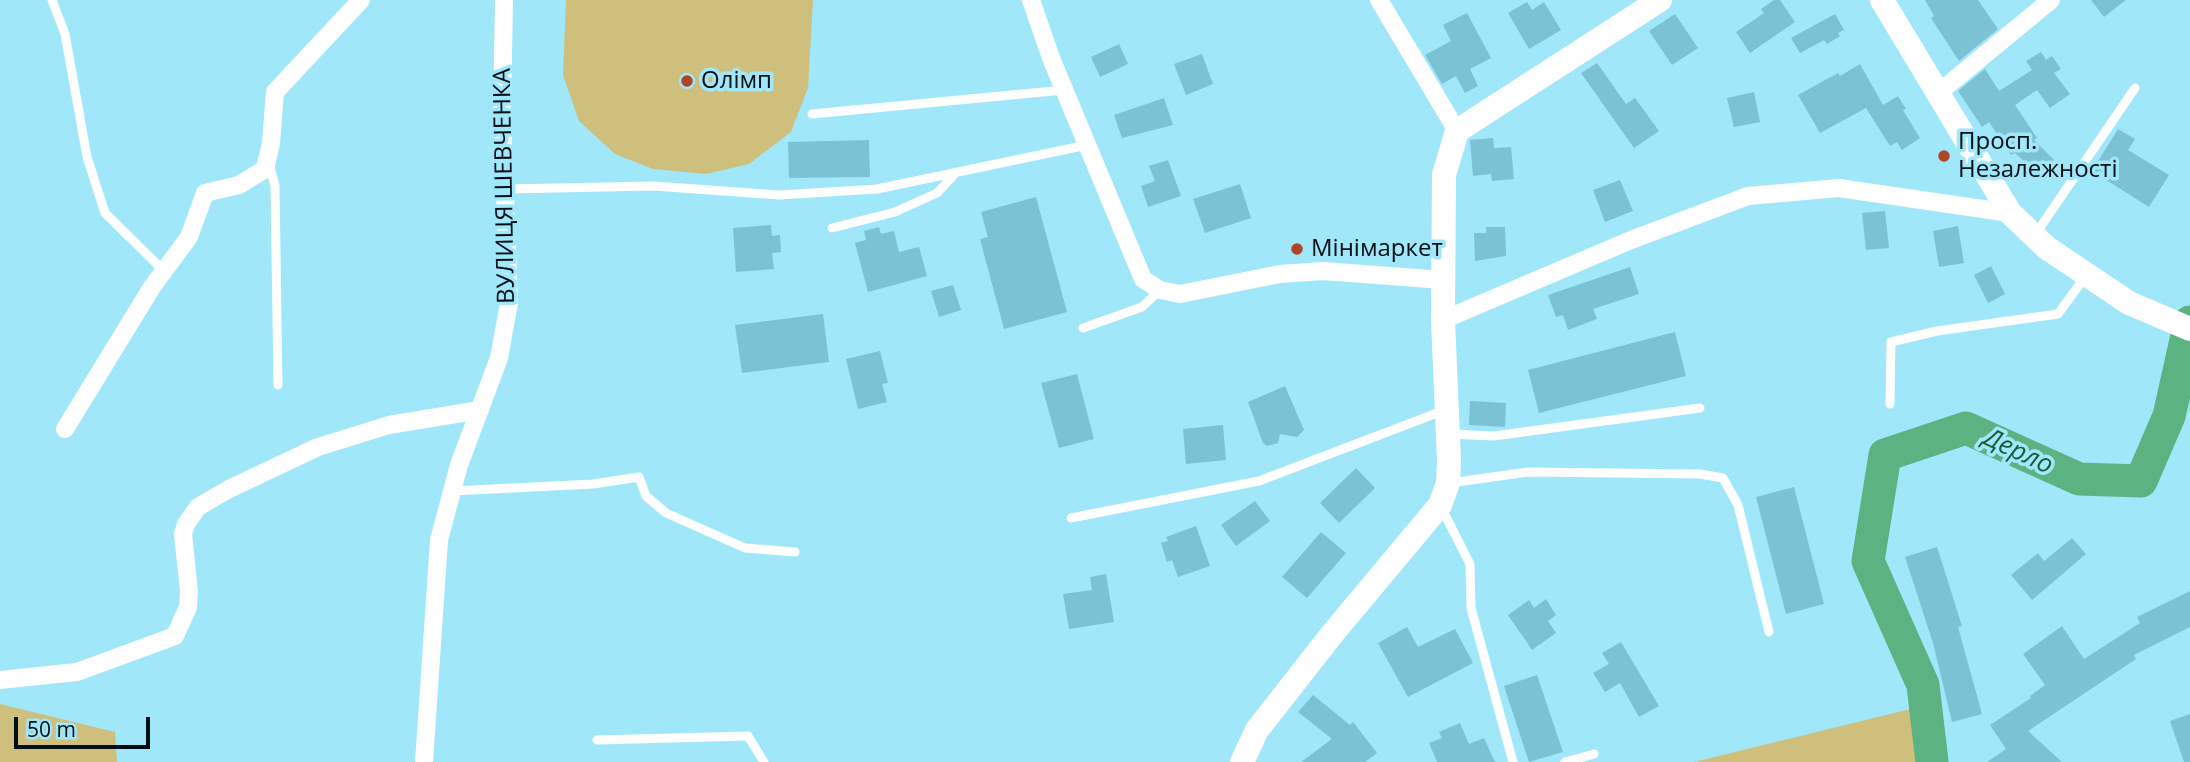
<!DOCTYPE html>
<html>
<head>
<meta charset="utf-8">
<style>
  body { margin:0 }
  #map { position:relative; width:2190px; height:762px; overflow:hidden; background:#a0e7fa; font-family:"Open Sans",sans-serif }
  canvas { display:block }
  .scale { position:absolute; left:14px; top:717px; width:136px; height:32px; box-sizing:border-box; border:4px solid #000f14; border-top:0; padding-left:9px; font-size:21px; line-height:24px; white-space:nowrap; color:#000f14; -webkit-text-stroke:5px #a0e7fa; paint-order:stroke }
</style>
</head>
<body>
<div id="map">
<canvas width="2190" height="762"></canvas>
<div class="scale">50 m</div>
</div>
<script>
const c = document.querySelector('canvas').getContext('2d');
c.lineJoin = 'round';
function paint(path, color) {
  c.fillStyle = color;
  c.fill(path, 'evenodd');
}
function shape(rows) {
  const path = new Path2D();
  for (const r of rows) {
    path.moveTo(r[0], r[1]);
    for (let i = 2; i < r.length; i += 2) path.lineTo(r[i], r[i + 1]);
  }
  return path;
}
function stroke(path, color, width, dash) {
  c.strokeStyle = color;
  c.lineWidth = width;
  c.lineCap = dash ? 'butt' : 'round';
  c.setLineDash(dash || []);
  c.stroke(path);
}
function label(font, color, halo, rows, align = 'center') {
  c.font = font + ' "Open Sans",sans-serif';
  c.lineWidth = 7;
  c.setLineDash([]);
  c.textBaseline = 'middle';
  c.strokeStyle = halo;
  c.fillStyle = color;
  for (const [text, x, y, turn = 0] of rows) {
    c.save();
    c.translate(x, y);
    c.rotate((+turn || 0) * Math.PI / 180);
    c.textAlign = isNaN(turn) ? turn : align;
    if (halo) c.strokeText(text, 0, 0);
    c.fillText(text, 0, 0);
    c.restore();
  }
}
paint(shape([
  [566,0,813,0,808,88,791,132,749,164,706,174,653,169,615,154,579,121,563,75],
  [0,704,115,732,117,762,0,762],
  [1923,706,1941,762,1694,762]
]), '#cebf7d');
stroke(shape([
  [1932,762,1923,685,1868,561,1885,455,1966,428,2079,479,2141,481,2169,416,2190,322]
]), '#5db282', 33);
paint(shape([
  [1774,0,1780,0,1795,22,1750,53,1736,32,1764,13,1761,9],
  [1925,0,1978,0,1998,29,1959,61,1931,18,1934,16],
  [2091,0,2126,0,2104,17],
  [1527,2,1532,10,1544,2,1561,30,1529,49,1508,13],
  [1467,13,1491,58,1470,69,1478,86,1465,93,1456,76,1442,84,1425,55,1451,41,1443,25],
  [1675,14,1698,48,1672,65,1649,31],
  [1835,14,1844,30,1838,33,1840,36,1827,44,1824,40,1800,53,1791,38],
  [1119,44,1128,64,1100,77,1091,57],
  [2041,52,2046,60,2052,56,2061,69,2054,73,2070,94,2050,108,2037,90,2015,105,2037,138,2034,140,2054,160,2039,176,2015,153,2011,155,1989,122,1982,127,1958,91,1985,69,1999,91,2032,70,2026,61],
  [1202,54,1213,84,1186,95,1174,64],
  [1597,63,1626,104,1635,98,1659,131,1634,148,1581,73],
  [1860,64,1883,105,1898,96,1906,109,1903,110,1920,138,1902,150,1897,142,1890,146,1866,108,1820,133,1798,95,1838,73,1840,76],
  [1754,92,1760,122,1734,127,1727,98],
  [1164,98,1173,125,1122,138,1114,115],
  [2118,129,2135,139,2128,150,2169,175,2149,207,2092,171],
  [1493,138,1494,148,1511,147,1514,179,1492,181,1491,174,1473,176,1470,140],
  [869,140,870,177,789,178,788,142],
  [1168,160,1181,196,1148,207,1141,186,1155,181,1149,166],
  [1620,180,1633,211,1605,222,1593,190],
  [1240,184,1251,218,1205,233,1193,199],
  [1036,197,1067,312,1004,329,980,239,988,237,981,212],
  [1885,211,1889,248,1866,250,1862,213],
  [771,225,772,236,780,235,781,252,772,253,774,269,736,272,733,228],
  [1958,226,1964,263,1939,267,1933,231],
  [879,227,881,234,894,231,899,252,919,247,927,276,868,292,855,243,866,240,864,231],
  [1486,227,1505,227,1506,256,1475,261,1474,233,1486,233],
  [1991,266,2005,294,1988,303,1974,275],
  [1630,267,1639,294,1593,309,1597,319,1568,330,1563,315,1556,317,1548,295],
  [953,285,961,310,939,317,931,291],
  [823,314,829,362,742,373,735,325],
  [1675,332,1686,376,1539,413,1528,370],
  [880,351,888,383,882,384,887,402,858,409,846,359],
  [1077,374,1094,439,1059,448,1041,383],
  [1285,386,1304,430,1297,437,1280,434,1278,443,1267,446,1263,443,1248,402],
  [1470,401,1506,403,1505,427,1469,425],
  [1223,425,1226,460,1186,464,1183,429],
  [1356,468,1375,488,1339,523,1320,503],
  [1794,487,1824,604,1786,614,1756,497],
  [1255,501,1270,521,1236,546,1221,525],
  [1196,526,1210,566,1178,577,1172,560,1167,562,1161,543,1168,541,1166,537],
  [1321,532,1346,553,1307,598,1282,577],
  [2072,538,2086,554,2032,600,2011,575,2038,553,2044,561],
  [1937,547,1962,626,1958,627,1982,714,1952,722,1933,643,1905,557],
  [1106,574,1114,622,1069,629,1063,594,1092,590,1090,577],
  [2190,591,2190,627,2134,655,2136,659,2028,731,2062,762,1987,762,2006,749,1990,725,2031,698,2030,696,2045,685,2023,654,2062,626,2084,659,2140,623,2137,617],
  [1546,599,1556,615,1548,621,1556,633,1532,650,1508,615,1529,600,1534,608],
  [1407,627,1418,647,1455,629,1473,663,1408,697,1378,643],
  [1621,642,1659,706,1639,717,1620,683,1605,692,1593,673,1609,664,1602,653],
  [1537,675,1563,752,1529,762,1504,686],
  [1313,695,1350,725,1353,722,1377,753,1365,762,1301,762,1332,739,1298,712],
  [2190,714,2190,762,2184,762,2170,721],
  [1460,723,1469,744,1484,738,1495,762,1437,762,1429,743,1442,738,1439,732]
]), '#7bc2d5');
stroke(shape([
  [52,0,65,34,87,157,105,213,164,271],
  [812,114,1064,90],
  [269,163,275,186,278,385],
  [507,189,654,186,779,195,877,189,1087,145],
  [832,228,895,212,937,193,953,176],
  [2035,235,2135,88],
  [1083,328,1142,307,1160,290],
  [1890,404,1891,342,1937,331,2058,314,2085,277],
  [1449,434,1494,436,1700,408],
  [1450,483,1528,472,1700,474,1723,478,1738,505,1769,632],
  [452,491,593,484,639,477,646,496,666,513,745,548,795,552],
  [1441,507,1470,564,1471,608,1513,762],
  [1071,518,1259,481,1445,410],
  [597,740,748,736,764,762],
  [1565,762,1594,754]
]), '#fff', 9);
stroke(shape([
  [1031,0,1051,58,1143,279,1160,290,1180,294,1280,274,1323,271,1443,280],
  [1379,0,1457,131],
  [1937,94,2051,0],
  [1443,320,1631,240,1748,196,1839,188,2010,213],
  [65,429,152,287,189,237,205,193,239,185,265,169,271,143,275,92,361,0],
  [0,680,77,672,175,636,188,607,189,591,183,534,186,524,198,507,229,489,318,447,389,425,480,410],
  [424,762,439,540,459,465,499,358,509,303,502,112,504,0]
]), '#fff', 18);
stroke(shape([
  [1882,0,2010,213,2047,248,2129,303,2190,329],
  [1242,762,1257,730,1333,633,1440,505,1448,483,1449,461,1443,320,1444,175,1457,131,1660,0]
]), '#fff', 24);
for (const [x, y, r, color] of [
  [687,81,7,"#ad4526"],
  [1944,156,7,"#ad4526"],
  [1297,249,7,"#ad4526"]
]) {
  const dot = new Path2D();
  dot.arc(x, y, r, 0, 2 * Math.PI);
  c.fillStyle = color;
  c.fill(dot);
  stroke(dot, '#a0e7fa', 2.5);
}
label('24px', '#000f14', '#a0e7fa', [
  ["Олімп",701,81],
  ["Просп.",1958,142],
  ["Незалежності",1958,170],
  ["Мінімаркет",1311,249]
], 'left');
label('24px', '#000f14', '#a0e7fa', [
  ["ВУЛИЦЯ ШЕВЧЕНКА",505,186,-91]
]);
label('italic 26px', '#1d5c3b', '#a0e7fa', [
  ["Дерло",2018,452,25]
]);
</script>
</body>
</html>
